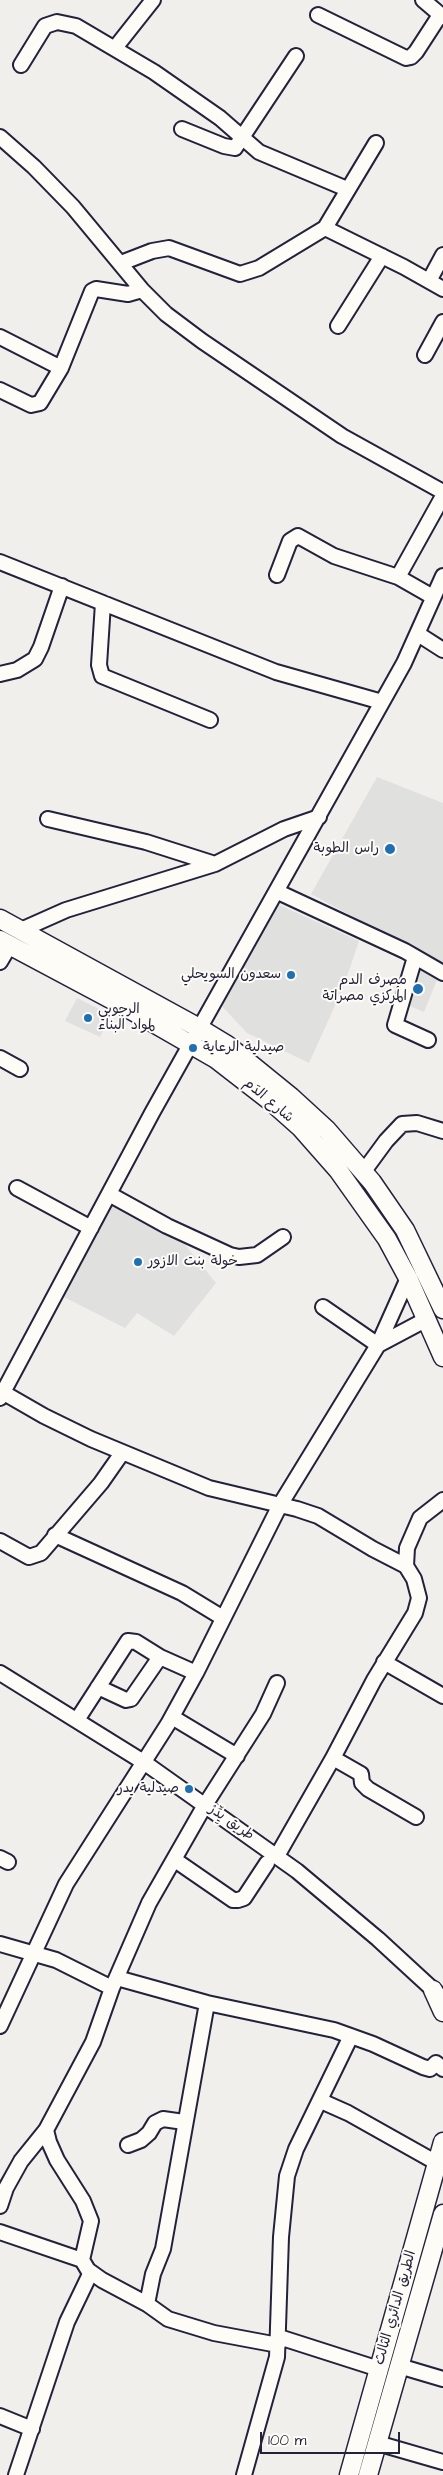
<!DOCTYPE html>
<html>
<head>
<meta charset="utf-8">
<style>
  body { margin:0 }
  #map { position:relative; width:443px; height:2475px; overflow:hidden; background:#f0efec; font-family:"Architects Daughter",sans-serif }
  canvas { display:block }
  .scale { position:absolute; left:260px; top:2432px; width:140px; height:22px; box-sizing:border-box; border:2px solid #22223b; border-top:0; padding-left:6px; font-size:15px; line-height:18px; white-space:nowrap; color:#22223b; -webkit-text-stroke:4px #fdfcf7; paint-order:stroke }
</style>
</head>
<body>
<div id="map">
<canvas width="443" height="2475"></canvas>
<div class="scale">100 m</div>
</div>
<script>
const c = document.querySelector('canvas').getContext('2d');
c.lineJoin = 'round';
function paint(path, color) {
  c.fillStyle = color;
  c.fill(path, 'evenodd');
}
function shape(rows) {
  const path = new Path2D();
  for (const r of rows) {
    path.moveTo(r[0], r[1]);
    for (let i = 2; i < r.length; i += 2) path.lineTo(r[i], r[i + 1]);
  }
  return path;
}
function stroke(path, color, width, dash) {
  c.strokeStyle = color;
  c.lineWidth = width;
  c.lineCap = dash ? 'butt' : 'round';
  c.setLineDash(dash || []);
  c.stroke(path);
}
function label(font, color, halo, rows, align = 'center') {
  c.font = font + ' "Architects Daughter","Playpen Sans Arabic",sans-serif';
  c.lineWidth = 4;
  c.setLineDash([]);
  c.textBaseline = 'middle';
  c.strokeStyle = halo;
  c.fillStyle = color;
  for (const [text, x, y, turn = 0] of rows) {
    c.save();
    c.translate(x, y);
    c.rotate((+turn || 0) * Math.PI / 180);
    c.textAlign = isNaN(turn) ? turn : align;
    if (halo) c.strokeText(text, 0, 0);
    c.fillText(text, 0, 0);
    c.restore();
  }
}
paint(shape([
  [377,777,443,803,443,965,311,894],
  [275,903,359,941,343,988,309,1063,247,1033,218,1002],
  [413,967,438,977,424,1012,398,1001],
  [77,998,111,1015,100,1037,65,1021],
  [111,1198,182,1241,216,1283,174,1336,137,1313,125,1328,60,1295]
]), '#e0e0df');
const minor = shape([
  [423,0,443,17],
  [318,15,406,58,411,57,416,52,440,15],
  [115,48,153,0],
  [21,65,45,26,57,22,76,26,154,72,220,118,259,152,347,189],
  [182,129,224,146,235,148,296,56],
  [0,137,34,167,73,207,142,290,166,314,202,341,342,436,443,492],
  [325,228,404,267,443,289],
  [121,263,152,251,169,248,240,274,259,268,325,228,376,143],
  [429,281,443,255],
  [338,326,382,256],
  [0,337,61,368],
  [425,355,443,322],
  [0,390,31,405,40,403,61,368,92,291,96,289,128,294,142,290],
  [0,562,276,672,382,702],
  [277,575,290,541,298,536,334,556,398,577,433,597],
  [398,577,443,496],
  [103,603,99,665,102,676,210,720],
  [418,634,443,650],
  [0,674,17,670,35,659,41,647,62,586],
  [48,819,146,842,215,864],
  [278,892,405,951,443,973],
  [21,930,66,910,215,864,284,829,319,817],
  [415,957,395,1025,428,1040],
  [0,962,10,945],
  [0,1058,20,1069],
  [364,1171,386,1141,402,1124,417,1123,443,1131],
  [17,1188,91,1228],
  [109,1194,167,1226,230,1255,239,1257,257,1255,283,1237],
  [323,1307,378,1345],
  [378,1345,427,1319],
  [4,1393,44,1416,91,1439,209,1488,297,1509,318,1516,373,1549,406,1566],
  [0,1398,152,1113,404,663,443,576],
  [55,1535,182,1593,223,1618],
  [0,1541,29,1557,41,1553,101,1483,122,1453],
  [384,1662,443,1696],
  [0,1673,145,1763,297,1871,378,1939,440,1996],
  [98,1687,126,1700,131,1699,160,1657],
  [172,1717,237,1756],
  [77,1720,128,1641,136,1642,160,1657,196,1673],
  [333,1758,361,1774,362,1783,368,1789,416,1817],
  [277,1856,333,1758,374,1680,415,1613,419,1598,414,1579,406,1566,407,1548,420,1518,443,1500],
  [0,1858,8,1862],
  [175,1860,233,1900,238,1900,244,1898,267,1863],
  [0,1944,56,1960,112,1988,149,1903,205,1805,263,1714,277,1683],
  [117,1978,207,2003,334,2030,373,2044,423,2067,430,2069,436,2063,443,2069],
  [0,2026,66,1884,168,1724,196,1673,280,1505,378,1345,408,1278],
  [321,2101,348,2113,437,2163],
  [128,2145,141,2140,149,2133,155,2123,163,2119,184,2122],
  [0,2206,6,2188,21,2161,46,2130],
  [0,2232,82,2260,91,2221,83,2201,57,2160,49,2142,46,2130,93,2042,112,1988],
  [82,2260,88,2270,102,2280,147,2304,168,2319,214,2333,278,2345],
  [147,2304,153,2274,163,2249,207,2003],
  [279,2337,379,2369],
  [399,2366,443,2379],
  [0,2416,32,2429],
  [377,2443,443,2462],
  [16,2475,67,2322,91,2272],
  [244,2475,277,2357,281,2237,287,2176,296,2149,351,2036]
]);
const major = shape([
  [0,919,199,1028,227,1045,291,1097,327,1130,372,1182,405,1230,443,1309],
  [0,940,122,1005,216,1059,274,1104,301,1128,338,1170,387,1239,408,1278,443,1357],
  [433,1990,443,2012],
  [349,2475,443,2142],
  [368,2475,443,2214]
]);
stroke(minor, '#22223b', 18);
stroke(major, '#22223b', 21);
stroke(minor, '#fdfcf7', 14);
stroke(major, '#fdfcf7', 18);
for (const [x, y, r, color] of [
  [390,849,6,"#1f6fb2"],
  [291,975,5,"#1f6fb2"],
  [418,989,6,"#1f6fb2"],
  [88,1018,5,"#1f6fb2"],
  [193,1048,5,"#1f6fb2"],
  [138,1262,5,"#1f6fb2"],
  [189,1789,5,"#1f6fb2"]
]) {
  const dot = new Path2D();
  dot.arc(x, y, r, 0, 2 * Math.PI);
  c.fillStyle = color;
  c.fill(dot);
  stroke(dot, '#fdfcf7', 2);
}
label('14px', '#22223b', '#fdfcf7', [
  ["راس الطوبة",379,849],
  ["سعدون السويحلي",281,975],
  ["مصرف الدم",407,981],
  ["المركزي مصراتة",407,997],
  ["الرجوبي",98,1010,"left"],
  ["لمواد البناء",98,1026,"left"],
  ["صيدلية الرعاية",203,1048,"left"],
  ["خولة بنت الازور",148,1262,"left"],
  ["صيدلية يدر",179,1789]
], 'right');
label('14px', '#22223b', '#fdfcf7', [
  ["شارع الدَم",268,1101,40],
  ["طريق يِدِّرْ",231,1823,35],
  ["الطريق الدائري الثالث",396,2308,-74]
]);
</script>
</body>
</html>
